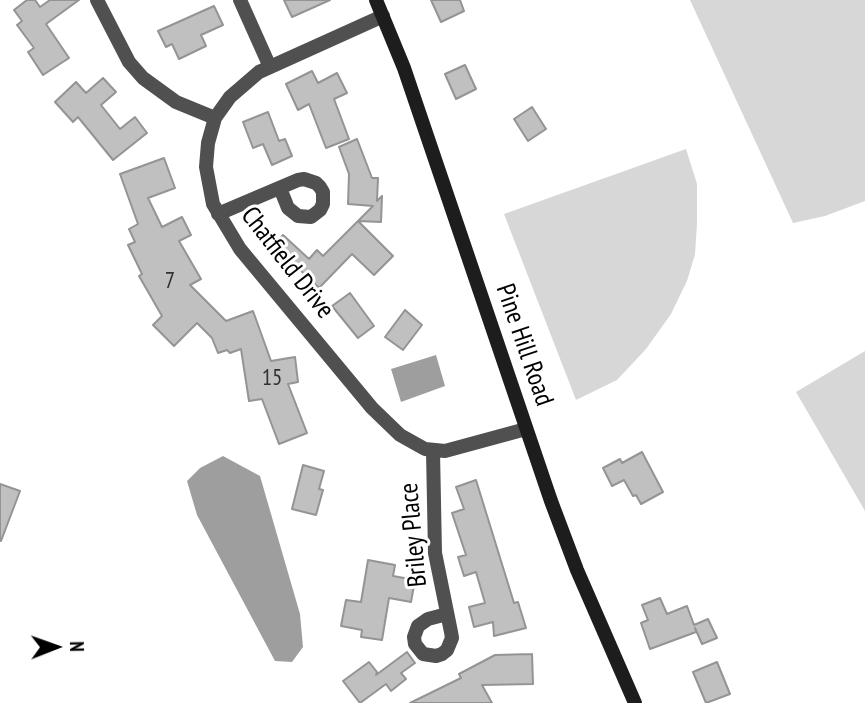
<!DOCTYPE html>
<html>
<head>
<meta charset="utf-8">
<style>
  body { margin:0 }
  #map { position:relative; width:865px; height:703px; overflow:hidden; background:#fff; font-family:"PT Sans Narrow",sans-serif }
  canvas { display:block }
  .north { position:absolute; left:21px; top:612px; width:70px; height:70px; -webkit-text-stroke:5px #fff; paint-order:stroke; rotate:89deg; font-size:19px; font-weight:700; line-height:28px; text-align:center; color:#000 }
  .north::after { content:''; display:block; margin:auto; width:24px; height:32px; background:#000; clip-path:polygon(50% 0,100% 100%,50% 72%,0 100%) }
</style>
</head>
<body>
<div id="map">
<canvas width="865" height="703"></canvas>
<div class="north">N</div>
</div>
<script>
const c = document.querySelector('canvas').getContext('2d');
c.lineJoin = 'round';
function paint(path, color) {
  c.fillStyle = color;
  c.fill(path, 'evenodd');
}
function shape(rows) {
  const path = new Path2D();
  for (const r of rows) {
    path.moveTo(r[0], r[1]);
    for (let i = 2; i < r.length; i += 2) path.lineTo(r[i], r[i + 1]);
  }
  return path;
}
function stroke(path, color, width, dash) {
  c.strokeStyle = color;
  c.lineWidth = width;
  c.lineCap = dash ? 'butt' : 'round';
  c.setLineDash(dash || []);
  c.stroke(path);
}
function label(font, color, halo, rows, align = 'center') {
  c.font = font + ' "PT Sans Narrow",sans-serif';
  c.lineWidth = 6;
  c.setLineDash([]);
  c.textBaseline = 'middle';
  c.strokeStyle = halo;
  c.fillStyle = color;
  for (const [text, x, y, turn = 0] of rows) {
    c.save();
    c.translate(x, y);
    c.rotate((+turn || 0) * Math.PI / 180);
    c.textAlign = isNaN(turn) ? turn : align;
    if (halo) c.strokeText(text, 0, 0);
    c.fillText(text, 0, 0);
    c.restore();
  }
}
paint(shape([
  [690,0,865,0,865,201,825,216,793,223],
  [686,149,697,184,697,224,695,254,687,281,671,314,646,349,617,380,576,400,504,214],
  [865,351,865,511,796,392]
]), '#d7d7d7');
paint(shape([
  [436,355,445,386,401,402,391,369],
  [223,456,260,476,300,614,303,647,292,662,275,661,197,515,187,481,200,468]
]), '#9e9e9e');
const building = shape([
  [27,0,35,0,40,7,50,0,79,0,46,24,69,58,43,75,28,52,34,48,17,25,22,21,14,10,27,0],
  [284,0,330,0,292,17,284,0],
  [431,0,460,0,464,11,441,22,431,0],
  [214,6,223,25,201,35,206,46,179,59,172,44,166,47,158,31,214,6],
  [465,65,476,89,456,99,445,74,465,65],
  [312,71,318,83,337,73,347,93,334,99,349,139,326,148,309,104,298,110,286,84,312,71],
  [103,78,116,92,101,105,120,129,135,117,147,133,113,160,78,117,73,122,55,102,76,82,86,93,103,78],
  [532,107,546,129,528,141,514,119,532,107],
  [268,112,279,141,285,139,292,156,272,165,263,144,253,148,243,122,268,112],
  [357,139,372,178,378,178,377,201,382,196,381,222,358,221,393,256,374,275,352,254,319,288,298,268,294,272,280,259,285,255,274,245,283,235,309,259,317,250,323,256,373,206,348,204,349,174,339,147,357,139],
  [164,158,175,188,148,198,162,227,182,217,191,235,179,241,201,279,190,285,226,321,253,311,271,361,295,357,298,382,288,384,307,433,279,444,262,399,249,401,241,349,230,353,227,350,218,353,212,338,197,323,174,346,153,325,162,316,139,276,142,274,128,245,135,242,129,229,138,224,120,174,164,158],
  [350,293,374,326,358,338,332,306,350,293],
  [405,310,422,325,403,350,385,337,405,310],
  [642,452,663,492,641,504,636,495,633,496,624,480,612,486,603,468,620,459,622,463,642,452],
  [303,465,324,471,319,489,323,490,316,515,292,509,303,465],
  [476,480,514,603,518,602,526,628,494,636,493,622,474,627,469,607,485,603,476,572,464,576,458,557,466,555,452,513,464,509,456,487,476,480],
  [0,484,20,491,1,541,0,540,0,484],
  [368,560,395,565,393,576,415,580,411,602,389,598,382,640,361,637,362,630,341,626,346,600,361,602,368,560],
  [660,598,667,614,687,606,694,625,708,619,717,638,702,644,695,628,696,632,650,649,641,623,648,620,642,605,660,598],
  [407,652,415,663,401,673,406,679,391,691,386,684,360,703,343,681,369,662,377,672,376,675,407,652],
  [532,654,533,684,482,685,492,703,410,703,461,678,459,674,495,655,532,654],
  [717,662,730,694,706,703,693,672,717,662]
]);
paint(building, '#c0c0c0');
stroke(building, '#949494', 2);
stroke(shape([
  [97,0,129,62,143,78,176,102,215,118],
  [240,0,270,67],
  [383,16,259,72,230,97,215,118,208,143,206,167,213,204,240,249,372,408,400,435,425,449,445,451,526,429],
  [218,214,298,180,304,179,316,183,320,187,323,192,323,204,320,210,311,217,298,216,288,208,280,188],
  [433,451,435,553,451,632,452,638,447,650,442,654,436,656,423,654,415,644,414,637,418,626,428,619,447,614]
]), '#505050', 14);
stroke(shape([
  [376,0,404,68,551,501,577,570,635,703]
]), '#1d1d1d', 14);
label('23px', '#303030', null, [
  ["7",170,281],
  ["15",272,378]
]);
label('26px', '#000', '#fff', [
  ["Chatfield Drive",287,263,52],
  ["Pine Hill Road",524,345,71],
  ["Briley Place",414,535,-95]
]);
</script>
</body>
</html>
